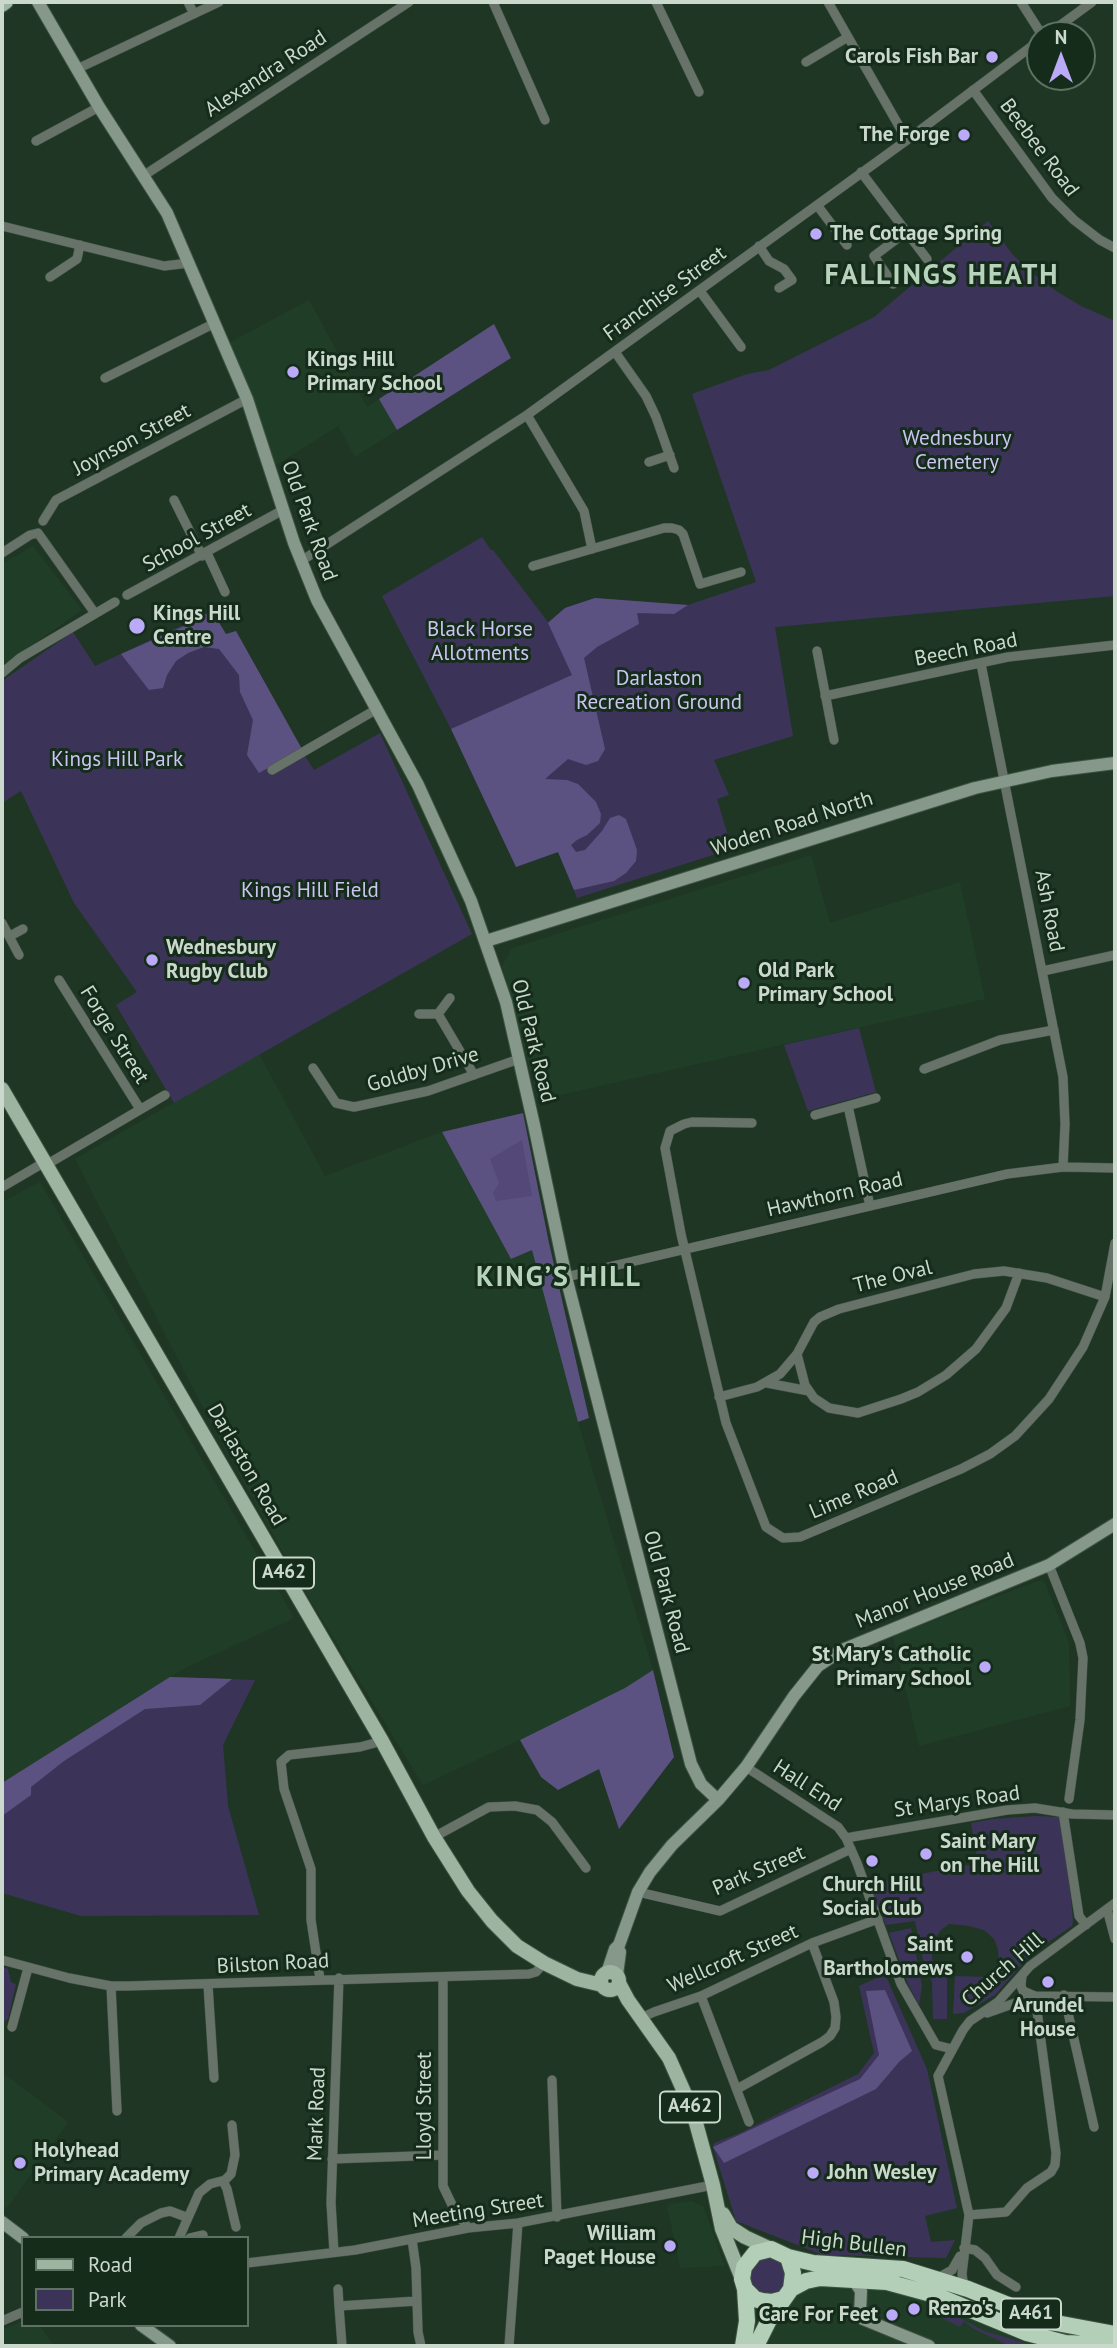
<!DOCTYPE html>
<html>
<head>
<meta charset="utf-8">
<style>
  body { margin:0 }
  #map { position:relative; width:1117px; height:2348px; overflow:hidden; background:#1f3624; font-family:"PT Sans",sans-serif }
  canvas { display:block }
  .frame { position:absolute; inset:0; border:4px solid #cbd9cd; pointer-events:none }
  .legend { position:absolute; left:21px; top:2236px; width:228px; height:91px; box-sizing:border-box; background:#152c1a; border:2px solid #5e7162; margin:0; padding:9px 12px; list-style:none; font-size:21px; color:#cbd9cd }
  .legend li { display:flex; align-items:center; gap:14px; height:35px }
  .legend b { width:35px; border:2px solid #5e7162 }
  .north { position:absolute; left:1026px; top:21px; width:70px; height:70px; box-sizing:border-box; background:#152c1a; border:2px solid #5e7162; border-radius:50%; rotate:0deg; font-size:19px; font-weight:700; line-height:28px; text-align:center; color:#cbd9cd }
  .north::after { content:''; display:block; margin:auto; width:24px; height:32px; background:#baaaf7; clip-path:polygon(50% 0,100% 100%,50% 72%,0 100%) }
</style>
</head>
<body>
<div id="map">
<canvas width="1117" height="2348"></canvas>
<div class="frame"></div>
<ul class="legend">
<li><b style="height:9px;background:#9db4a1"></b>Road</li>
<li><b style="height:19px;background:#3c3458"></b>Park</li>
</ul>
<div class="north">N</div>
</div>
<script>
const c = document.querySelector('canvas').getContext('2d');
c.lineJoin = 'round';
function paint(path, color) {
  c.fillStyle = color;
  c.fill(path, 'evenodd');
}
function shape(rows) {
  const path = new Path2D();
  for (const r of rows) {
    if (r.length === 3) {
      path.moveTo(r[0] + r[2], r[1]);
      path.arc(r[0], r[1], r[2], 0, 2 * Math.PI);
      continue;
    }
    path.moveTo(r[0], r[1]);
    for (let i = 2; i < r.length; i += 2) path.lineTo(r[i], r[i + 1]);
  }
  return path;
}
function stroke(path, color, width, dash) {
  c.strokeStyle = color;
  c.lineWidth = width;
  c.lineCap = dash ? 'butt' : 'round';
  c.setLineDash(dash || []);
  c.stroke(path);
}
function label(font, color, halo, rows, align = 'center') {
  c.font = font + ' "PT Sans",sans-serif';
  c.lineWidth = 6;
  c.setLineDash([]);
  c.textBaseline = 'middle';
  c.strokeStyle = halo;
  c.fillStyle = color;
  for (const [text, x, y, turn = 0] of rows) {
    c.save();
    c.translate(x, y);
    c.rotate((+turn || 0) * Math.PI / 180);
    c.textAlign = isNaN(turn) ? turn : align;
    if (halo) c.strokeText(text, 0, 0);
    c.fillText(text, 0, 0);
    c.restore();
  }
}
paint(shape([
  [309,300,367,407,379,399,397,430,355,457,338,426,274,466,227,344],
  [33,546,82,610,2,666,2,564],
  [811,855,830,923,960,882,985,999,538,1100,502,966,512,948],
  [259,1054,325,1176,442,1132,511,1259,532,1249,578,1422,653,1670,625,1688,560,1721,423,1785,300,1583,211,1423,75,1159],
  [40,1182,294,1618,185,1668,2,1783,2,1202],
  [1041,1580,1044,1581,1069,1643,1070,1706,919,1746,893,1636],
  [2,2072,68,2122,7,2208,2,2205],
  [691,2201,703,2206,725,2266,680,2268,667,2205],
  [791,2265,897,2274,950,2289,953,2293,985,2307,1033,2325,1056,2332,1076,2332,1115,2346,751,2346,762,2301],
  [23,2321,23,2325,39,2325,54,2346,2,2346,2,2330]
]), '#203e27');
paint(shape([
  [988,221,1012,254,1030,271,1056,291,1081,306,1115,321,1115,596,775,627,793,736,714,760,729,795,717,799,732,849,577,898,558,852,516,867,451,729,382,596,482,537,491,550,493,550,548,622,565,608,595,598,688,605,756,582,692,394,747,374,769,370,874,317],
  [211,612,302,749,267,768,272,775,304,754,314,770,380,733,472,934,174,1103,116,1005,137,992,74,903,21,791,2,803,2,681,73,632,95,666],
  [859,1028,876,1092,808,1111,784,1045],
  [170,1677,255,1680,223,1745,228,1806,259,1915,81,1916,2,1893,2,1784],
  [1036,1816,1059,1817,1070,1888,1073,1921,1072,1926,1031,1954,995,1995,964,2013,953,2014,955,1976,987,1977,999,1962,998,1949,994,1939,984,1930,969,1926,949,1924,941,1930,932,1943,932,1958,935,1966,947,1978,947,2019,933,2019,932,1982,923,1960,915,1921,886,1925,869,1884,978,1863,971,1823,993,1819],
  [911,1928,922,1986,919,2005,908,1984,889,1933],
  [2,1967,8,1969,11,1982,16,1984,8,2019,2,2023],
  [885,1974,927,2069,957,2208,925,2216,931,2242,955,2240,946,2258,823,2255,736,2221,713,2147,714,2143,740,2133,858,2074,874,2053,859,1986],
  [768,2276,19],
  [934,2304,984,2331,1029,2344,1028,2346,1006,2344,974,2329,964,2321,960,2327,936,2315,933,2308]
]), '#3c3458');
paint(shape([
  [494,324,511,358,397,430,379,399],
  [595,598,688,605,674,614,637,613,639,624,597,647,584,658,605,749,598,761,586,765,568,759,545,779,567,780,578,784,596,802,601,814,600,823,587,835,577,840,571,845,576,852,585,850,602,831,610,818,619,815,626,819,637,850,636,861,626,873,614,881,574,890,558,852,516,867,451,729,572,675,548,623,565,608],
  [212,611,226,634,236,631,302,749,259,773,247,755,253,720,240,692,239,675,219,649,204,647,188,653,176,661,167,675,163,688,149,690,121,654,182,627],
  [523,1113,549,1243,589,1418,578,1422,532,1250,511,1259,442,1132],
  [653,1670,674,1757,619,1829,599,1769,558,1790,541,1777,520,1740,625,1688],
  [170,1677,232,1679,200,1705,145,1709,64,1761,31,1787,31,1795,2,1816,2,1783],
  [885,1990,912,2051,899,2062,876,2089,724,2163,713,2147,860,2079,879,2055,866,1991]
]), '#5c5282');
paint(shape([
  [522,1140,532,1196,496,1201,493,1193,499,1183,490,1159]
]), '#534878');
const street = shape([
  [188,2,194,14],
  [493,2,545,120],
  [656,2,699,92],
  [828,2,907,140],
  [1021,2,1042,35],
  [1047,35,1092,2],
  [806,62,848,37],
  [77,69,219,2],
  [973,90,1052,198,1074,220,1100,240,1115,248],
  [36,141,99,107],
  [861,172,927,259],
  [143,176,409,2],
  [817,205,847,245],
  [2,226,164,266,189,263],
  [759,246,769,261,784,269,792,280,779,288],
  [50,277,77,259,80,245],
  [893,284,874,256,906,232],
  [700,291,741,347],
  [615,352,646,396,656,417,674,468],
  [105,378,215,323],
  [527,415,584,511,592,549],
  [649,462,670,455],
  [174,500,202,556],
  [43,521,56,500,247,399],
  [2,553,30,535,38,533,94,612],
  [207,553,225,592],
  [301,561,527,415,907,140,1040,40],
  [533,566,664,528,672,528,679,530,683,534,700,584,741,572],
  [127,595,283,510],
  [817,651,834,740],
  [981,664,1063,1077,1065,1124,1063,1167],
  [2,673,20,658,115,602],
  [825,696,1008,657,1115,645],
  [272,770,377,709],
  [2,923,19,955],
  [10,936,23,929],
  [1043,971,1115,955],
  [59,980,140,1109],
  [419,1014,438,1014,450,998],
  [438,1014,474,1075],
  [313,1068,336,1103,354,1107,428,1091,519,1059],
  [924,1069,1000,1040,1054,1030],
  [848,1106,870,1206],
  [815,1115,876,1098],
  [752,1123,692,1122,684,1124,670,1131,665,1148,681,1234,726,1423,766,1527,783,1538,800,1537,961,1469,990,1454,1015,1436,1049,1399,1083,1347,1105,1297,1115,1243],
  [2,1187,38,1166,51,1162,165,1095],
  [566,1277,1007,1174,1063,1167,1115,1168],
  [797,1354,805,1385,814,1398,829,1408,858,1413,901,1399,918,1392,946,1375,976,1349,1006,1308,1019,1273],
  [767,1383,809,1391],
  [719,1397,757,1387,780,1374,797,1354,814,1322,820,1317,839,1309,974,1274,1004,1271,1047,1278,1105,1297],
  [1049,1565,1080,1643,1083,1658,1080,1720,1069,1799],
  [746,1767,838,1827,846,1838,857,1863,901,1984,936,2045,952,2049],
  [1063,1812,1079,1916,1086,1925],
  [434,1837,489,1807,515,1806,537,1810,552,1822,586,1868],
  [846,1838,1007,1810,1035,1808,1072,1814,1115,1815],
  [638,1892,720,1911,851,1849],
  [1107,1909,1115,1939],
  [2,1960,69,1978,111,1986,128,1986,529,1974,536,1972,544,1963],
  [1022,1975,1021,1986,1023,1991,1035,1996],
  [443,1977,443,2186,454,2209,468,2228],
  [320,1979,311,1920,311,1869,284,1789,281,1762,289,1755,360,1747,382,1741],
  [208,1985,214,2078],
  [111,1986,117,2111],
  [1064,1995,1094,2127],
  [701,1996,749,2122],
  [987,2013,1035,1996,1115,1997],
  [641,2018,654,2012,701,1996,812,1943,878,1919],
  [12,2027,28,1968],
  [552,2080,557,2217],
  [737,2089,822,2042,830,2036,835,2028,836,2017,834,2002,812,1943],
  [332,2159,443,2155],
  [223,2181,227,2189,236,2227],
  [969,2215,1006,2212,1027,2188,1051,2172,1055,2165,1056,2153,1035,1996],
  [126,2238,141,2223,161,2213,170,2211,186,2217],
  [179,2238,199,2193,210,2184,225,2180,231,2174,235,2155,232,2125],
  [190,2238,203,2235],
  [412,2239,416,2268,418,2332,421,2346],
  [964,2248,975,2250,985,2258,997,2275,1016,2287],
  [334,2252,331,2203,339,1978],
  [247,2263,355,2250,468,2228,518,2223,713,2185],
  [936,2279,952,2270,960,2256],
  [338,2289,339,2306],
  [968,2289,963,2281,962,2274,969,2215,938,2076,963,2030,970,2021,998,2002,1030,1966,1115,1903],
  [2,2321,23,2312],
  [342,2346,339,2306,417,2301],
  [509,2346,518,2223]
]);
const secondary = shape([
  [38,2,99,107,167,213,247,399,294,543,317,600,418,785,471,901,506,1002,534,1125,566,1277,691,1764,701,1784,718,1800],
  [486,941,975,788,1052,771,1115,763],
  [607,1973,615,1949,619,1945,638,1892,650,1872,672,1845,718,1800,746,1767,794,1696,818,1666,842,1650,1049,1565,1115,1524],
  [617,1975,620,1952],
  [2,2222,23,2238],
  [853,2279,861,2291,860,2314,863,2319,929,2346],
  [141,2325,170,2346]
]);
const primary = shape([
  [2,5,6,2],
  [2,1089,382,1741,434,1837,468,1891,492,1921,517,1946,544,1963,577,1979,602,1985],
  [610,1981,9],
  [619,1983,628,2000,669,2058,693,2112,713,2185,722,2229,742,2279],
  [723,2214,731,2228,745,2237,771,2249]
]);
const highway = shape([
  [791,2289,806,2281,820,2278,887,2282,935,2295,1027,2333,1065,2343,1115,2345],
  [783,2299,772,2302,762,2301,755,2299,745,2289,742,2279,744,2267,755,2253,771,2249,788,2257,813,2263,903,2269,968,2289,1051,2322,1115,2334],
  [743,2346,747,2321,745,2289],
  [756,2346,769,2320,791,2289,793,2273,788,2257]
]);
stroke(street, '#3e5342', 10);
stroke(secondary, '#3e5342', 14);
stroke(primary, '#3e5342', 16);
stroke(highway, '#3e5342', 18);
stroke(street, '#677269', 9);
stroke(secondary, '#869889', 12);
stroke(primary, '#9db4a1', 14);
stroke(highway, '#b3cfb7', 16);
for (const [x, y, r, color] of [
  [992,57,7,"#baaaf7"],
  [964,135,7,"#baaaf7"],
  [816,234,7,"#baaaf7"],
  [293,372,7,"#baaaf7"],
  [137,626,9,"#baaaf7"],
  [152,960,7,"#baaaf7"],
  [744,983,7,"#baaaf7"],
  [985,1667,7,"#baaaf7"],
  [926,1854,7,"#baaaf7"],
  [872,1861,7,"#baaaf7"],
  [967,1957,7,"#baaaf7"],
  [1048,1982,7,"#baaaf7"],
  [20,2163,7,"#baaaf7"],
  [813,2173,7,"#baaaf7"],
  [670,2246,7,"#baaaf7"],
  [914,2309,7,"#baaaf7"],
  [892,2315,7,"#baaaf7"]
]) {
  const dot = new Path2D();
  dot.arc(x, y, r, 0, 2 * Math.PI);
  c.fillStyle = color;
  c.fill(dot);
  stroke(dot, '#152c1a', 2.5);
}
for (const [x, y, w] of [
  [284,1573,60],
  [690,2107,60],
  [1031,2314,60]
]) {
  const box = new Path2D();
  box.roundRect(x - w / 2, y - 15.5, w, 31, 5);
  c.fillStyle = '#152c1a';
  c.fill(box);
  stroke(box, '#cbd9cd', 2);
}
label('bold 19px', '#cbd9cd', null, [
  ["A462",284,1573],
  ["A462",690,2107],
  ["A461",1031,2314]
]);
label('bold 21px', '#cbd9cd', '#152c1a', [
  ["Carols Fish Bar",978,57,"right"],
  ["The Forge",950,135,"right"],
  ["The Cottage Spring",830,234],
  ["Kings Hill",307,360],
  ["Primary School",307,384],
  ["Kings Hill",153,614],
  ["Centre",153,638],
  ["Wednesbury",166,948],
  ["Rugby Club",166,972],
  ["Old Park",758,971],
  ["Primary School",758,995],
  ["St Mary's Catholic",971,1655,"right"],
  ["Primary School",971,1679,"right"],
  ["Saint Mary",940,1842],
  ["on The Hill",940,1866],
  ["Church Hill",872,1885,"center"],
  ["Social Club",872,1909,"center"],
  ["Saint",953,1945,"right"],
  ["Bartholomews",953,1969,"right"],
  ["Arundel",1048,2006,"center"],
  ["House",1048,2030,"center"],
  ["Holyhead",34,2151],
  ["Primary Academy",34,2175],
  ["John Wesley",827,2173],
  ["William",656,2234,"right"],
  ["Paget House",656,2258,"right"],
  ["Renzo's",928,2309],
  ["Care For Feet",878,2315,"right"]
], 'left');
label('21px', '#cbd9cd', '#152c1a', [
  ["Alexandra Road",266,74,-33],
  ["Beebee Road",1039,148,53],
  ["Franchise Street",665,294,-36],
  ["Joynson Street",132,440,-28],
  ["Old Park Road",309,521,70],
  ["School Street",197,538,-29],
  ["Beech Road",966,650,-11],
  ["Woden Road North",792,824,-18],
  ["Ash Road",1049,911,79],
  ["Forge Street",114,1035,58],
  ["Old Park Road",533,1041,76],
  ["Goldby Drive",423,1070,-16],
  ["Hawthorn Road",835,1195,-13],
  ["The Oval",893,1277,-14],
  ["Darlaston Road",246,1465,60],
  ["Lime Road",854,1495,-23],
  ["Manor House Road",935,1591,-22],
  ["Old Park Road",666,1592,75],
  ["Hall End",807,1786,33],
  ["St Marys Road",957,1802,-8],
  ["Park Street",759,1871,-23],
  ["Wellcroft Street",733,1959,-24],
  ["Bilston Road",273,1964,-3],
  ["Church Hill",1003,1970,-41],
  ["Lloyd Street",425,2106,-90],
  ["Mark Road",317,2114,-88],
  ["Meeting Street",478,2211,-9],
  ["High Bullen",854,2244,7]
]);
label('21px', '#ccc4f3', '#152c1a', [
  ["Wednesbury",957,439],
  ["Cemetery",957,463],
  ["Black Horse",480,630],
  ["Allotments",480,654],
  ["Darlaston",659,679],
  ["Recreation Ground",659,703],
  ["Kings Hill Park",117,760],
  ["Kings Hill Field",310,891]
]);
c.letterSpacing = '2px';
label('bold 28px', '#b7d3bc', '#152c1a', [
  ["FALLINGS HEATH",942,276],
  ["KING’S HILL",559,1278]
]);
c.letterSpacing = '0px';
</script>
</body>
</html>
